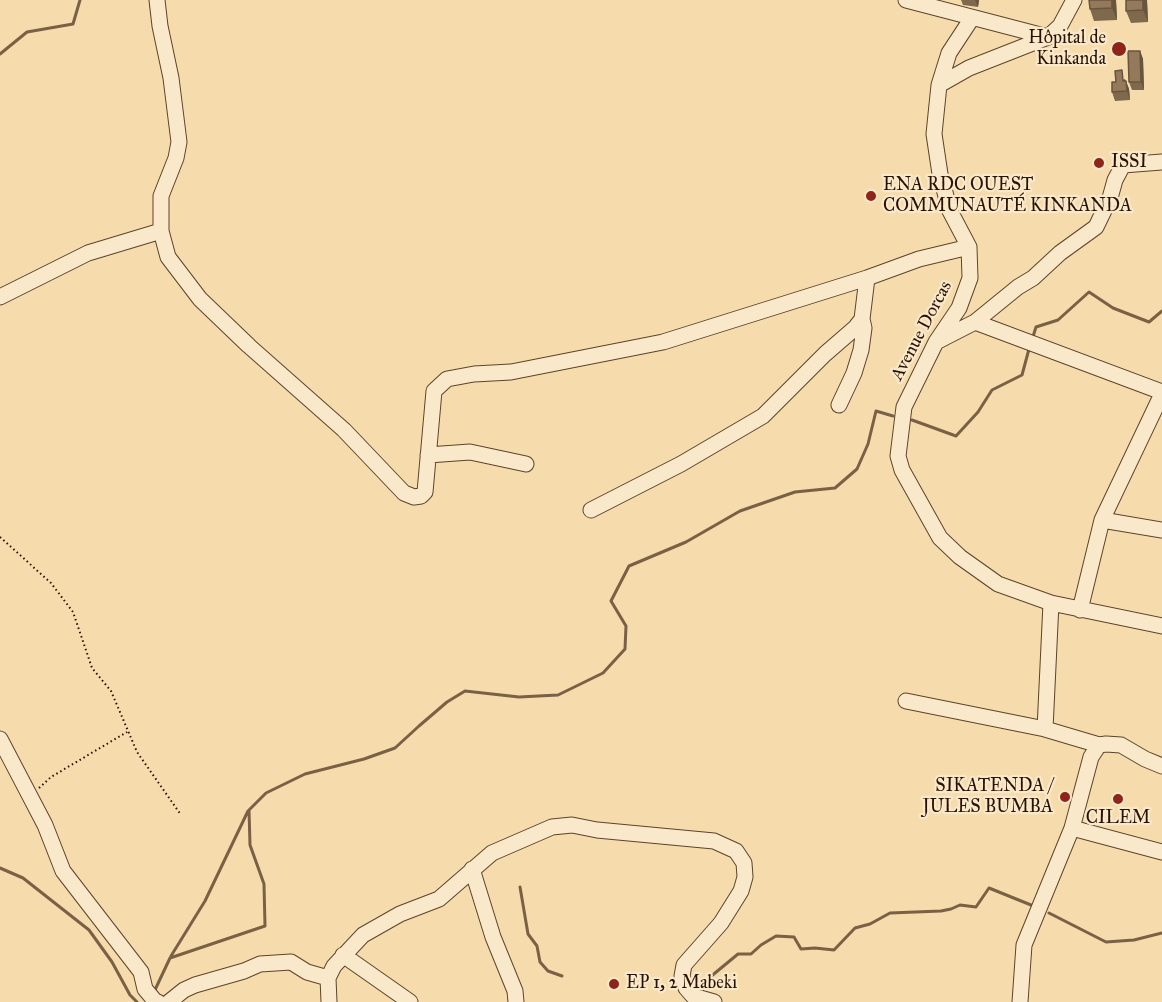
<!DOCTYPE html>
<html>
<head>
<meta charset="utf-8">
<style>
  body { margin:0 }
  canvas { display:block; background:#f6dbac }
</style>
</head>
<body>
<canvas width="1162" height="1002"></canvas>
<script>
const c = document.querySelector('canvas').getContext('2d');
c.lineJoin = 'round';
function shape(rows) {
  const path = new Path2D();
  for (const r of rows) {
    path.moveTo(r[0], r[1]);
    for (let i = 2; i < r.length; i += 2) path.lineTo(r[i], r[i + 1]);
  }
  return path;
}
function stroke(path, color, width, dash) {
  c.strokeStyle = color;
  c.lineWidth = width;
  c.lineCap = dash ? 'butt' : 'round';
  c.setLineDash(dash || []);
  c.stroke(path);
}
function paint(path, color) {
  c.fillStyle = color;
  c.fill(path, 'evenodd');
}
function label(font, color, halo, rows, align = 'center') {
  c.font = font + ' "IM FELL Great Primer",serif';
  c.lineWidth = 4.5;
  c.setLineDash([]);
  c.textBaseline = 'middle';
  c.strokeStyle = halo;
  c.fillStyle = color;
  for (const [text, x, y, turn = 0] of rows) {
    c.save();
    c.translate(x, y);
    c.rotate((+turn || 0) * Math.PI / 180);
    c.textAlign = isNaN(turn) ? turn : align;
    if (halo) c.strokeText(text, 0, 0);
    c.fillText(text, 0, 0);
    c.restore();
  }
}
stroke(shape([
  [0,54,27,32,73,24,80,0],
  [1032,340,1036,327,1058,320,1089,292,1113,308,1149,322,1162,311],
  [912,420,956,436,978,412,992,390,1022,375,1029,349],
  [0,868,23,878,89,930,112,962,130,995,137,1002],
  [520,887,528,934,537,946,540,962,548,971,562,976],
  [1049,913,1106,942,1134,940,1162,933],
  [171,956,205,901,248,811],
  [154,992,170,958,265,926,264,884,250,845,249,810,266,793,305,774,364,759,395,748,419,726,447,702,465,691,519,697,558,695,603,673,625,649,626,626,611,601,629,566,686,542,740,511,795,492,835,488,857,469,868,444,876,411,893,416],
  [700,994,709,978,738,954,751,954,761,945,776,936,794,937,801,949,815,948,834,950,855,928,870,924,890,913,941,911,951,909,960,905,976,907,989,888,1031,905]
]), '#7a6145', 3);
const minor = shape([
  [157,0,160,26,171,78,179,142,176,158,161,196,161,231,168,257,200,299,249,346,344,430,404,493,414,497,421,496,425,492,434,391,447,379,474,374,511,372,663,342,867,278,919,259,969,247],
  [906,0,1048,37],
  [1074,0,1060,26,1048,37,969,68,939,85,934,134,940,174,950,211,969,247,970,278,959,308,936,342,904,407,898,456,902,470,940,538,960,557,998,584,1051,603,1162,626],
  [939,85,949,53,972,18],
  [0,297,88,253,161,231],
  [975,322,1162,392],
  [938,341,975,322,1018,287,1033,278,1060,253,1096,227,1110,198,1115,180,1123,165,1162,162],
  [839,405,854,373,861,350,864,328,862,319],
  [428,455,470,452,526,464],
  [591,510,681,464,763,416,825,354,855,328,862,319,867,278],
  [1102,520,1162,530],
  [1051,603,1045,729,1099,745,1106,744,1121,745,1145,759,1162,766],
  [1080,610,1102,520,1162,394],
  [906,701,1045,729],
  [0,739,45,825,63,871,141,972,145,989,155,1001,158,1002],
  [1072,828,1162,852],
  [472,869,493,937,515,991,516,1002],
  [343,955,410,1002],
  [169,1002,184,990,195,985,244,971,260,964,291,962,307,972,328,978],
  [329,1002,328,978,334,966,363,935,400,914,439,899,492,853,552,827,572,825,597,830,714,841,736,851,744,863,745,877,741,891,721,923,684,965,682,976,686,988,693,996,714,1002],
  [1020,1002,1024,945,1072,828,1091,757,1099,745]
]);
stroke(minor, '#5c442c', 17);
stroke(shape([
  [0,537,51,583,73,612,92,668,111,691,137,752,181,815],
  [39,788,51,777,127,732]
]), '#291101', 2, [1.5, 3]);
stroke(minor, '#f9e8c9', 15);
paint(shape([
  [961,0,979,0,978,7,963,5],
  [1089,0,1116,0,1117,20,1094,21,1090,9],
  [1147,0,1148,22,1131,23,1126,11],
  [1140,51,1143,59,1144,90,1132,90,1129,82],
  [1125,79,1129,89,1130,100,1115,101,1112,92,1116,82]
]), '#7f694d');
paint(shape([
  [975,0,979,0,978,7],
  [1112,0,1116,0,1117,20,1112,8],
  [1143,0,1147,0,1148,22,1143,10],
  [1140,51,1143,59,1144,90,1141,82],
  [1126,81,1129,89,1130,100,1127,91]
]), '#68553f');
const building = shape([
  [1089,0,1112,0,1112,8,1090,9,1089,0],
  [1126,0,1143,0,1143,10,1126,11,1126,0],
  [1128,51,1140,51,1141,82,1129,82,1128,51],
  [1122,70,1123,81,1126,81,1127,91,1112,92,1112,82,1116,82,1115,71,1122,70]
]);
paint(building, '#947a5a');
stroke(building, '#68553f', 1.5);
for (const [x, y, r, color] of [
  [1119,49,8,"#8f2418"],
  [1099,163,6,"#8f2418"],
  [871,196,6,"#8f2418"],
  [1065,797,6,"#8f2418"],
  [1118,799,6,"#8f2418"],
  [614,984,6,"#8f2418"]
]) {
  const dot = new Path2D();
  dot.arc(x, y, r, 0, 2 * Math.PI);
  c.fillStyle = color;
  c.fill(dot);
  stroke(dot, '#f9e8c9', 2);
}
label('18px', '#291101', '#f9e8c9', [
  ["Hôpital de",1106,39,"right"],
  ["Kinkanda",1106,60,"right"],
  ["ISSI",1111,163],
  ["ENA RDC OUEST",883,186],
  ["COMMUNAUTÉ KINKANDA",883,207],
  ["SIKATENDA /",1053,787,"right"],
  ["JULES BUMBA",1053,808,"right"],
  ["CILEM",1118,819,"center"],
  ["EP 1, 2 Mabeki",626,984]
], 'left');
label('18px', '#291101', '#f9e8c9', [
  ["Avenue Dorcas",922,331,-62]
]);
</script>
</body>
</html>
